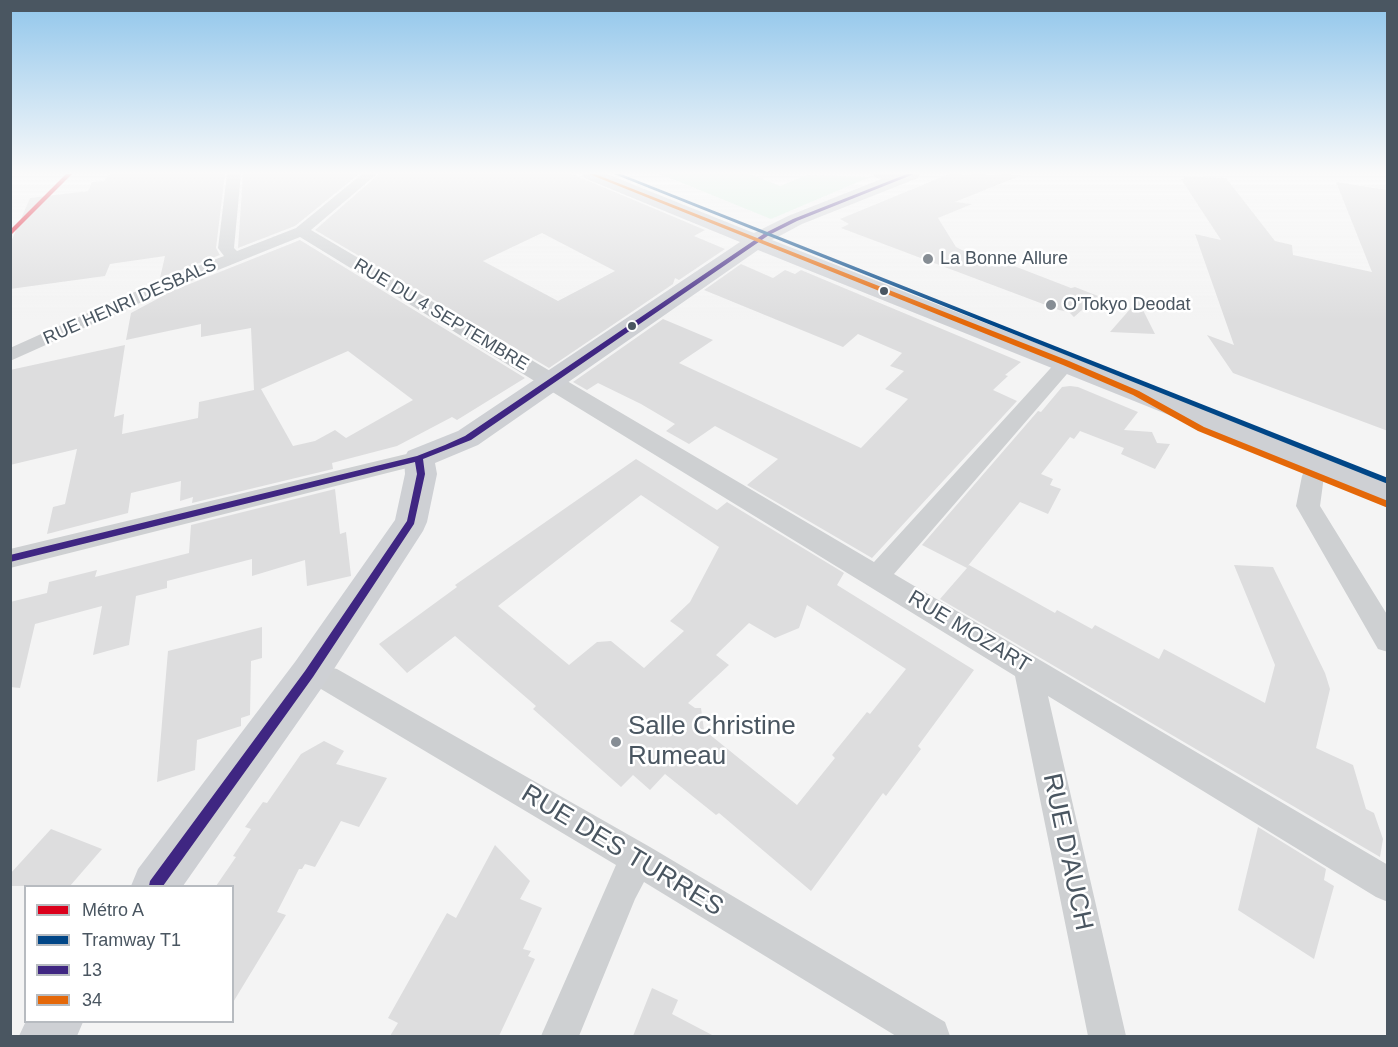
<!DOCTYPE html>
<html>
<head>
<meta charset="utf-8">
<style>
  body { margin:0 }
  #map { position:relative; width:1398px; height:1047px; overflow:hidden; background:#f4f4f4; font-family:Arial,sans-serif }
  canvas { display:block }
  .frame { position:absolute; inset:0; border:12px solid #4a5661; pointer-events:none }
  .legend { position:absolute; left:24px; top:885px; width:210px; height:138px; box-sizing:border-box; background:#fff; border:2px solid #b7bbc0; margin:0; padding:8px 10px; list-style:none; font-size:18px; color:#4a5661 }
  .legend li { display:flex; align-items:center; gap:12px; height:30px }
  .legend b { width:30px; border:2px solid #b7bbc0 }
</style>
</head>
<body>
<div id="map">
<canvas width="1398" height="1047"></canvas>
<div class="frame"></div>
<ul class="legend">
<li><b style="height:8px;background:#db001b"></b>Métro A</li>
<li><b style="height:8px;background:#004687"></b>Tramway T1</li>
<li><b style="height:8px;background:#3f2682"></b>13</li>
<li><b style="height:8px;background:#e46809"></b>34</li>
</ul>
</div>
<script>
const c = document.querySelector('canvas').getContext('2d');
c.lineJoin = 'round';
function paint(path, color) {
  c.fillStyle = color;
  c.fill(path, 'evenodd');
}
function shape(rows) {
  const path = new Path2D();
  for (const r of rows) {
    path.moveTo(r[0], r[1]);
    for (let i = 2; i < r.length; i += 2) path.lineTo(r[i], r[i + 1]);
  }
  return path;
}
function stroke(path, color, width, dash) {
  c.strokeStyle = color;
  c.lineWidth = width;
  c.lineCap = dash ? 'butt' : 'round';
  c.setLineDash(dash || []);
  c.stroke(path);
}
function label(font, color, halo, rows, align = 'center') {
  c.font = font + ' Arial,sans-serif';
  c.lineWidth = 5;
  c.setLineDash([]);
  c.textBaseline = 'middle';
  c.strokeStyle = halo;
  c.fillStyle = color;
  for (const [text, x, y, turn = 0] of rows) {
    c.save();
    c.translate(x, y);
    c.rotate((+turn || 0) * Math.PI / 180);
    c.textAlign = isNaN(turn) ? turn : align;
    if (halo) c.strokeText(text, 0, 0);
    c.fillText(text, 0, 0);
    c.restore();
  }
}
paint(shape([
  [660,174,750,174,780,186,807,175,870,177,771,219]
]), '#d9f2e3');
paint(shape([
  [110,174,225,174,216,248,220,255,160,278,165,256,110,264,105,276,10,289,10,244,30,198,88,191,92,182,104,181],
  [243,174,359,174,295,226,238,248],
  [379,174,572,174,705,230,694,236,725,249,679,280,675,278,673,284,549,368,315,230],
  [542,233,615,271,558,301,483,261],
  [949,174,1022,175,955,202,972,204,938,218,956,247,968,253,996,259,1071,288,1075,287,1098,296,1074,317,1069,312,1059,310,841,228,849,224,840,219],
  [1183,176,1226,178,1275,241,1292,245,1293,255,1372,272,1336,182,1388,190,1388,431,1233,373,1207,335,1234,345,1195,234,1221,240,1181,179,1185,180],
  [300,240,525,378,457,420,452,417,397,446,332,463,333,469,192,503,193,497,180,501,181,481,131,493,128,513,47,534,53,507,65,504,77,449,10,465,10,370,125,345,114,417,124,414,122,434,198,418,199,402,254,390,251,328,201,337,201,324,126,340,131,313,172,291],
  [348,351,413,400,346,438,335,430,315,441,293,446,261,389],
  [741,264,773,278,785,270,795,274,801,270,1021,362,1005,375,1008,376,993,390,1017,401,872,558,747,485,778,459,715,426,689,444,666,431,675,424,641,404,598,383,587,390,573,382,663,319,713,340,679,363,861,448,908,399,885,389,904,371,890,366,902,353,858,334,843,347,704,290],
  [1138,300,1155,334,1110,332],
  [1070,386,1078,387,1138,412,1124,430,1152,432,1157,443,1170,444,1155,469,1121,454,1124,448,1080,431,1074,439,1070,437,1041,474,1053,479,1050,485,1061,489,1048,514,1020,502,967,567,969,565,1055,613,1057,610,1092,629,1095,625,1159,659,1164,649,1265,703,1275,665,1234,565,1273,567,1325,673,1330,689,1316,748,1353,765,1366,809,1374,813,1383,839,1380,857,940,599,967,568,922,545,1038,411,1041,412,1062,387],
  [636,459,717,510,727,502,844,573,837,585,974,670,918,746,921,749,886,796,883,793,811,891,719,813,716,815,665,774,650,790,633,775,621,787,533,709,536,706,455,636,407,673,379,644,457,587,455,585],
  [641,495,719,547,690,602,670,621,684,631,644,668,611,641,597,642,569,665,498,606],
  [807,605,906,669,870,714,867,712,832,755,835,758,797,805,704,730,701,708,695,708,688,703,729,665,716,655,749,623,775,638,799,628],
  [335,489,340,534,346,532,351,576,307,586,305,560,252,576,252,559,167,581,167,588,136,596,129,645,93,655,102,606,35,624,20,688,10,687,10,602,47,593,49,582,97,570,95,577,189,553,191,525],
  [262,627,262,658,251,661,250,715,241,718,241,726,197,740,195,770,157,782,168,651],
  [324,741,344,751,336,764,387,778,359,827,341,821,315,867,305,864,302,869,299,869,277,912,286,915,232,1004,232,886,216,886,236,857,233,856,251,829,245,827,263,802,267,803,301,754],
  [1258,827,1326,869,1324,880,1334,886,1314,959,1238,910],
  [51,829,102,849,70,886,10,886,10,874],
  [495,845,530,881,520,899,542,908,523,949,531,951,528,956,535,959,499,1036,390,1036,398,1023,388,1018,447,913,456,918],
  [652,988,678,1000,672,1014,714,1036,633,1036]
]), '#ddddde');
paint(shape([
  [227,174,241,174,234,248,237,251,296,228,362,174,377,174,311,230,874,562,1059,359,1073,359,1076,363,1073,367,894,574,1388,865,1388,902,1376,897,1048,696,1126,1036,1088,1036,1015,676,300,237,171,289,10,361,10,348,159,281,224,256,218,248,227,174],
  [873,174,892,174,903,180,896,184,875,177,873,174],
  [419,451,427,453,430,458,427,463,10,568,10,549,419,451],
  [1313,468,1321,470,1324,476,1320,506,1388,616,1388,652,1378,649,1296,506,1302,476,1305,470,1313,468],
  [309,662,337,669,650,847,945,1022,950,1036,896,1036,644,882,635,899,579,1036,541,1036,616,865,321,689,299,683,295,674,299,665,309,662]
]), '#ced0d2');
paint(shape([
  [582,174,607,174,754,233,788,216,894,174,920,174,918,178,802,224,772,240,1388,480,1388,503,758,250,478,445,435,463,437,474,427,522,423,531,323,686,183,886,131,886,138,869,295,662,395,520,405,474,404,458,408,451,458,431,740,242,584,178,582,174],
  [26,1021,26,1022,83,1022,77,1036,19,1036,26,1021]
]), '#ced0d4');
paint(shape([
  [907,174,914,174,797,221,769,235,471,440,423,459,425,474,414,524,313,677,163,886,149,886,150,881,305,671,407,521,417,474,415,462,10,562,10,555,417,456,445,445,465,436,765,233,793,219,907,174]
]), '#3f2682');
paint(shape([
  [589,174,595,174,1069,361,1139,391,1204,427,1388,501,1388,508,1198,431,1133,395,1063,365,589,174]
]), '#e46809');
paint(shape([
  [614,174,621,174,1388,478,1388,484,614,174]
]), '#004687');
paint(shape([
  [66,174,72,174,10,236,10,230,66,174]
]), '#db001b');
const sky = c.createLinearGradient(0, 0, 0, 320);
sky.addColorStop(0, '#91c6eb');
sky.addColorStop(0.54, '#fafafa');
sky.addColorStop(1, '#fafafa00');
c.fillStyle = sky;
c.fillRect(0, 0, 1398, 320);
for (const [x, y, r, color] of [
  [928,259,6,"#868d94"],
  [884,291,5,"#4a5661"],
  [1051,305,6,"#868d94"],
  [632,326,5,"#4a5661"],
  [616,742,6,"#868d94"]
]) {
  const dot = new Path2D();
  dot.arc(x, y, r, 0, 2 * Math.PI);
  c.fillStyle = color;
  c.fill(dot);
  stroke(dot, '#fff', 2);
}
label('18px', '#4a5661', '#fff', [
  ["La Bonne Allure",940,259],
  ["O'Tokyo Deodat",1063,305]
], 'left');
label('18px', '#4a5661', '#fff', [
  ["RUE HENRI DESBALS",130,302,-24],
  ["RUE DU 4 SEPTEMBRE",441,315,31]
]);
label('21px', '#4a5661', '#fff', [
  ["RUE MOZART",969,632,31]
]);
label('26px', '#4a5661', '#fff', [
  ["Salle Christine",628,727],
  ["Rumeau",628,757]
], 'left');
label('26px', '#4a5661', '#fff', [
  ["RUE DES TURRES",622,851,31],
  ["RUE D'AUCH",1067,852,78]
]);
</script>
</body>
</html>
